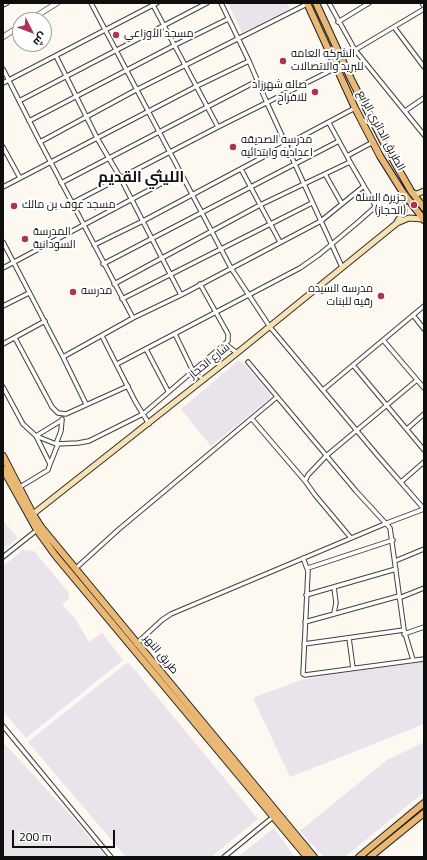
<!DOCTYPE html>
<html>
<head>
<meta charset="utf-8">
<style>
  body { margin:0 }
  #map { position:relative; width:427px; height:860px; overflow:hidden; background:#fdf8f0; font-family:Georgia,Cairo,serif }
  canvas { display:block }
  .frame { position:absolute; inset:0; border:4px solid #0e0e0e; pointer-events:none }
  .north { position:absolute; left:12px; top:12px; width:40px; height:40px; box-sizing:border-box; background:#fff; border:1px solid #9f9f9f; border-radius:50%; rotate:132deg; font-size:11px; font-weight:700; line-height:16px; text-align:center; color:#0e0e0e }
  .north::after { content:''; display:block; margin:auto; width:14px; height:18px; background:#ae3551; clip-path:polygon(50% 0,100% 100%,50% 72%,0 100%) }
  .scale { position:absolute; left:12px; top:830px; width:103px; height:18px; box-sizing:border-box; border:2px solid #0e0e0e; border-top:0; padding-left:5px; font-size:12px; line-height:14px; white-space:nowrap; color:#0e0e0e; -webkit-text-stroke:3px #fff; paint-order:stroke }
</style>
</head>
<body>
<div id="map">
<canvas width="427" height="860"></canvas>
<div class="frame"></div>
<div class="north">ش</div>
<div class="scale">200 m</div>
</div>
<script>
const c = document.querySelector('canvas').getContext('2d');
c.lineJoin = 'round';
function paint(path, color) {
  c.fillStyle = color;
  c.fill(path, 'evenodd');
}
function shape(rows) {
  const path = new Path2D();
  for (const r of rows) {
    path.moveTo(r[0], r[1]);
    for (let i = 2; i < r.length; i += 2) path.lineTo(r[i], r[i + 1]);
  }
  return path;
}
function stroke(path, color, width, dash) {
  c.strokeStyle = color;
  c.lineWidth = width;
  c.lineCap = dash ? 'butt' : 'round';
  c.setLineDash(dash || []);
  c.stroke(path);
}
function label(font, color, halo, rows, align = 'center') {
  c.font = font + ' Georgia,Cairo,serif';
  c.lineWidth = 4;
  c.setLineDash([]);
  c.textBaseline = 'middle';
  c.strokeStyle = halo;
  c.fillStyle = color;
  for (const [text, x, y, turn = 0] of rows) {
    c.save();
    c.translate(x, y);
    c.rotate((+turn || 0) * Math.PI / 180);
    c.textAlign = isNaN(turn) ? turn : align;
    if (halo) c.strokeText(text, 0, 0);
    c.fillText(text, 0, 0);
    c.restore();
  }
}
paint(shape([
  [228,3,287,3,290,9,242,33],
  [238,361,242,362,270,394,270,398,211,446,181,409],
  [3,521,18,538,3,550],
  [23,550,34,551,69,593,69,598,62,605,74,617,89,642,102,633,123,660,26,738,3,711,3,566],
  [128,662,258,819,211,857,126,857,28,742],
  [424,662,424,724,290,777,253,698,298,681,327,675],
  [3,742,73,818,106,857,3,857],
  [424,742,424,792,345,857,324,857,300,831,387,760],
  [274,828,295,857,238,857]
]), '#e9e3eb');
const minor = shape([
  [91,3,231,268,270,327,378,456,424,509],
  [221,3,249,61,267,103,342,267],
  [329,3,355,50,424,135],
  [422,3,424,6],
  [3,5,7,3],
  [153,5,218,127],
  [338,22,369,3],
  [394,27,424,67],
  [355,50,424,9],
  [56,56,97,138,120,177,181,295],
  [3,69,40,142,136,90,307,4],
  [3,83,157,3],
  [19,101,207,3],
  [405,111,424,98],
  [29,121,175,45,228,19],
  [329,123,347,156],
  [40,142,133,318],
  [3,147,20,178],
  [241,169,280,242],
  [325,174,342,204],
  [61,183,257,81],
  [3,187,197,86,249,61],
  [72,203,218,127,344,64],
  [3,242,63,357,86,404],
  [94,245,143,221,355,108],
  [103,264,339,141],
  [3,268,181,173],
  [114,284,260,205,350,162,347,156,373,142],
  [122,299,312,203],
  [3,306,29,293],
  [413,315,424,329],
  [175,334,193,371,204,380],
  [102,336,135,401,149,424],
  [15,338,52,407,58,413,66,414,128,386],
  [383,340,424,388],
  [3,344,45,321],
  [225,344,237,353],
  [146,349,168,391],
  [63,357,133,318,181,295,321,221,364,186],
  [248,362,356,491,390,528,404,630,413,660],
  [117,364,300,268,320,254,357,223,374,208,375,205,350,162],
  [353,365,424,450],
  [3,387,23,424,36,436,56,444,78,443,89,441,143,414,228,341,228,334,200,284],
  [323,390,424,306],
  [252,419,305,481],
  [407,429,424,414],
  [56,444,61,431,62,419],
  [50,464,58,444],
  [401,482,424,462],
  [20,487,48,470,50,464,36,436,62,420],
  [351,538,315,495,305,481,308,475,326,456,417,380],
  [3,557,37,530],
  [303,558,308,571,303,674,305,675,424,659],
  [395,561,424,549],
  [308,568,393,540],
  [75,569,118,530,277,397],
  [334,587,336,603,334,613],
  [306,595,396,569],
  [399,598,424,588],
  [305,622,399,596],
  [404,634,424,627],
  [349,638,353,668],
  [136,644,162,620,171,614,387,523,424,509],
  [304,644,404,630],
  [3,726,111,857],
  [224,857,273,817]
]);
const tertiary = shape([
  [30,20,57,3],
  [3,37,20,26]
]);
const secondary = shape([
  [412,193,417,194,424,191],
  [397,222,404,211,402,192],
  [33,514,237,353,397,223,409,218,423,219]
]);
const primary = shape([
  [307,3,355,108,380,156,402,191,424,220],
  [316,3,351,79,388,151,411,191,424,208],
  [3,456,33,514,41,527,314,857],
  [3,469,37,530,55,555,307,857],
  [359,857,424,803],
  [370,857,424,813]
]);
stroke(minor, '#414141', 5.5);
stroke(tertiary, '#414141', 6);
stroke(secondary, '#303030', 7);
stroke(primary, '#1f1f1f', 8);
stroke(minor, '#fff', 3.5);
stroke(tertiary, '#fff', 4.5);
stroke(secondary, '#f6e2b2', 5);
stroke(primary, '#e9b874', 6);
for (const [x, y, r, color] of [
  [116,35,4,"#ae3551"],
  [283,61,4,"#ae3551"],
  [315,92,4,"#ae3551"],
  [233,147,4,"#ae3551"],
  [414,205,4,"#ae3551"],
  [14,206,4,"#ae3551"],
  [25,239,4,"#ae3551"],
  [73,292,4,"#ae3551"],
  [381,296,4,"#ae3551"]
]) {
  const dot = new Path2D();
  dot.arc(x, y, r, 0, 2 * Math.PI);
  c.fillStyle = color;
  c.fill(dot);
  stroke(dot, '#fff', 1.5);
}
label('11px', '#0e0e0e', '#fff', [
  ["مسجد الأوزاعي",124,35],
  ["الشركه العامه",291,55],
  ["للبريد والاتصالات",291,68],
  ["صاله شهرزاد",307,86,"right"],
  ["للافراح",307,99,"right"],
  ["مدرسه الصديقه",241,141],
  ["اعداديه وابتدائيه",241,154],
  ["جزيرة السلة",406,199,"right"],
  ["(الحجاز)",406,212,"right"],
  ["مسجد عوف بن مالك",22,206],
  ["المدرسة",33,233],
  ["السودانية",33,246],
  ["مدرسه السيده",373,290,"right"],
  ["رقيه للبنات",373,303,"right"],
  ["مدرسه",81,292]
], 'left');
label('11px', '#0e0e0e', '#fff', [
  ["الطريق الدائري الرابع",380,131,62],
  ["شارع الحجاز",210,362,-39],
  ["طريق النهر",160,655,50]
]);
label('bold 15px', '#0e0e0e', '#fff', [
  ["الليثي القديم",141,179]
]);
</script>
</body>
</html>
